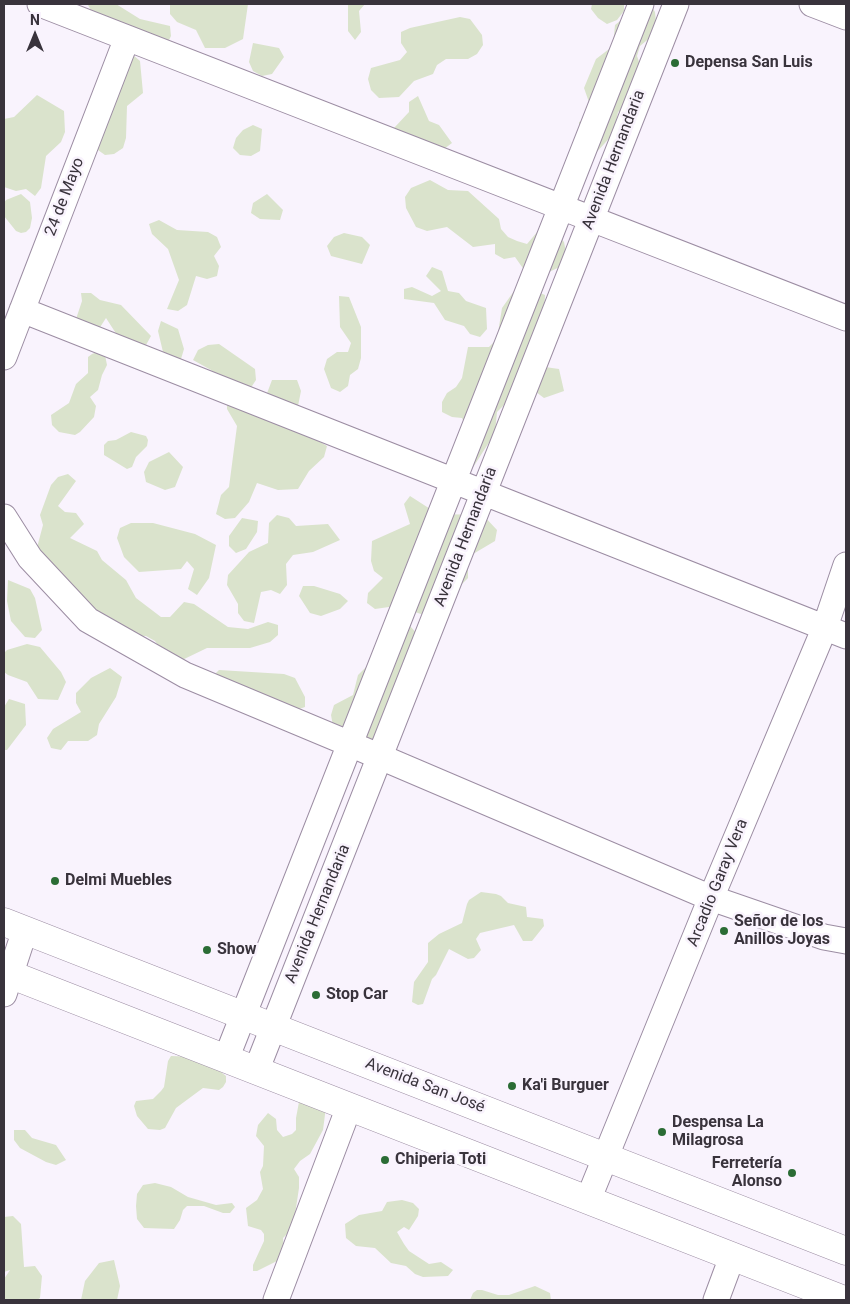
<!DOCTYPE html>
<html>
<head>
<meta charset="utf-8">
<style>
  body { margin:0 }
  #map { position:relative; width:850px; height:1304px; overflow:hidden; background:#f9f3fd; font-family:Roboto,sans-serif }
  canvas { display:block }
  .frame { position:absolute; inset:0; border:5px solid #39333c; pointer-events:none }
  .north { position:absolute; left:10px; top:10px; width:50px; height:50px; -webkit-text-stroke:4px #f9f3fd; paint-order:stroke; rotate:0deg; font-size:14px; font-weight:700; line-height:20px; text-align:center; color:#39333c }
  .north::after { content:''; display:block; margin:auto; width:18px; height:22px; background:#39333c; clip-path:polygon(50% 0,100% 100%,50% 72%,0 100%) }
</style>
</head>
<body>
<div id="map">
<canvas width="850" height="1304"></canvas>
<div class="frame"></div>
<div class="north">N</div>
</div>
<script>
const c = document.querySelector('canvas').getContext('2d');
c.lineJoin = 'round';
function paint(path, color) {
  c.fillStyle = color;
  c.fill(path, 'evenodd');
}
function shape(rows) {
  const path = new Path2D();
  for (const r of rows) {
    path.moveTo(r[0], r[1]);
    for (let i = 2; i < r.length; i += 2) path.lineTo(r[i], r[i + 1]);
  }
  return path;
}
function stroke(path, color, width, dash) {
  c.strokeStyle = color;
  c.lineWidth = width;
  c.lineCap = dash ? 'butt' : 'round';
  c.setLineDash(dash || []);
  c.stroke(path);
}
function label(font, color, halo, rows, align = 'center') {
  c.font = font + ' Roboto,sans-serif';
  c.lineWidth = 5;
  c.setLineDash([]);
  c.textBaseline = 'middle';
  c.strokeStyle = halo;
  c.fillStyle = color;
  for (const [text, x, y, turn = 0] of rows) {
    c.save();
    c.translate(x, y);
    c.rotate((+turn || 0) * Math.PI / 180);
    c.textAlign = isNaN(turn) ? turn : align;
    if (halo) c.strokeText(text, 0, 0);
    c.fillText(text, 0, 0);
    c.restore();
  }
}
paint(shape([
  [89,4,116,4,140,19,170,26,171,36,166,46,156,45,122,22,93,14,88,5],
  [170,4,248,4,243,39,225,48,205,48,196,30,177,22,170,14],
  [348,4,365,4,359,11,361,32,355,40,348,31],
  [592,4,624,4,624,11,617,20,607,24,598,18,591,9],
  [650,4,655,12,657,32,640,46,637,56,647,85,646,95,618,112,614,133,595,154,579,144,579,122,589,118,591,108,584,88,596,59,613,46,615,25,640,5],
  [460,17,470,19,482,35,483,45,477,54,468,59,446,59,437,65,433,74,414,81,399,97,379,98,371,90,368,79,371,68,400,60,407,52,401,43,401,32,410,28],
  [253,43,279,48,284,57,272,74,262,76,253,71,249,62],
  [132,54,140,61,143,93,127,106,126,138,123,148,114,154,105,155,88,143],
  [37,95,64,111,65,132,61,142,46,156,41,188,35,196,26,189,16,191,4,187,4,119,14,117],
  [418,96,429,121,439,125,452,143,444,149,396,138,394,128,409,112,409,102],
  [253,125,262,129,260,151,251,156,240,155,233,148,236,138,243,130],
  [430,180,448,190,468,191,499,219,501,229,508,237,517,241,527,244,538,231,548,230,557,234,564,242,568,263,549,272,527,274,515,257,504,259,495,254,495,244,473,247,447,227,427,231,416,227,406,208,405,197,411,188],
  [21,194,30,202,32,218,30,228,26,232,21,233,16,231,4,216,4,203,6,200],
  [267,194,283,210,280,220,260,219,251,213,253,203],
  [159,220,177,230,208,232,217,237,221,247,214,256,219,266,217,276,207,279,196,276,187,305,178,311,167,309,179,280,168,249,152,234,149,224],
  [344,233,362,237,370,245,362,264,331,256,327,246,334,237],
  [432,267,442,271,448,291,459,293,466,301,486,308,487,329,480,337,470,334,464,326,445,320,434,303,404,299,404,289,412,287,432,296,441,291,426,276],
  [523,286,545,295,543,336,527,348,538,366,559,369,564,391,544,398,528,386,511,398,497,412,495,433,472,469,454,458,466,427,462,418,452,417,442,412,442,402,447,393,456,387,462,378,468,347,489,347,497,339,502,308,514,291],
  [81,293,91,293,100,300,121,305,151,336,146,345,117,335,106,318,95,335,75,322,82,301],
  [339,296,349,297,361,327,361,358,358,369,350,375,348,386,340,392,331,388,324,369,327,359,337,352,348,352,351,343,340,327],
  [161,321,178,329,184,349,181,359,171,358,163,352,158,331],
  [219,344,255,369,256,380,250,389,232,394,211,370,193,360,198,350,208,345],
  [97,352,105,355,107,365,102,375,98,390,90,397,96,406,94,417,80,432,75,435,59,432,52,425,51,415,69,403,76,384,88,373,88,357,92,354],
  [272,380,297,380,301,391,298,406,266,396],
  [227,398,317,440,327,446,324,457,309,471,298,489,278,490,257,483,249,502,235,518,225,519,216,514,221,495,229,487,237,426,227,409],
  [131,432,146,436,148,440,147,446,136,457,132,467,127,469,104,455,104,445,108,441,116,440],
  [169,452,183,467,175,487,165,490,146,482,144,472,149,462],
  [68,474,76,481,58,506,65,512,76,513,84,524,70,538,97,551,102,560,126,580,136,598,161,617,170,617,184,602,194,604,228,627,248,629,268,622,278,625,278,635,270,642,250,648,207,648,178,662,168,660,155,641,146,636,102,634,35,555,43,525,40,515,51,485,58,477],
  [410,496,438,514,483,515,497,530,495,541,468,557,468,578,454,592,443,621,396,606,375,609,367,603,368,593,383,578,374,571,371,561,372,541,410,524,404,504],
  [277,515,289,518,296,526,328,524,340,540,313,552,293,555,286,564,287,585,280,594,271,590,261,592,254,623,244,621,238,613,238,604,227,585,228,575,249,552,268,543,269,523],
  [242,518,258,521,257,532,246,549,236,553,229,546,229,536],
  [131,523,153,523,195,534,216,545,209,578,197,595,188,589,194,569,187,561,181,569,139,572,124,557,117,538,120,528],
  [8,580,30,589,35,598,42,630,35,638,25,637,11,621,7,601],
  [303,586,314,586,340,594,348,601,340,609,321,616,310,613,299,596],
  [409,625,423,640,407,654,380,746,333,726,331,715,334,705,353,695,358,675],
  [27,644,40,647,61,672,66,682,58,700,38,699,27,682,8,675,4,672,4,653,7,650],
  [110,668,122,677,116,697,99,724,97,735,88,741,68,741,61,750,51,748,47,738,53,729,81,712,76,703,76,693,91,678],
  [219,670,284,674,295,678,305,697,305,707,285,714,211,678],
  [9,699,25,704,26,725,7,750,4,750,4,707],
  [481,892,496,894,501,896,508,903,526,907,527,917,543,919,544,926,532,941,523,941,514,925,480,933,476,939,481,950,474,958,468,959,449,949,436,975,432,979,423,1004,418,1005,412,1002,414,982,428,962,428,943,439,934,462,923,467,904,469,900],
  [171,1056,199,1057,221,1072,226,1076,226,1082,223,1087,219,1090,203,1088,180,1105,176,1108,165,1128,160,1130,148,1129,137,1116,134,1106,136,1101,153,1099,161,1091,164,1087,168,1061],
  [299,1102,326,1107,323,1130,310,1154,300,1161,294,1169,299,1177,299,1188,294,1221,289,1232,283,1238,285,1257,257,1271,253,1271,253,1265,264,1241,264,1234,261,1230,248,1226,246,1208,257,1200,263,1189,260,1172,263,1166,264,1146,256,1136,258,1125,268,1113,276,1119,277,1130,283,1137,292,1134,296,1130,296,1118],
  [14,1130,25,1130,32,1138,56,1145,66,1160,56,1165,46,1162,20,1148,14,1140],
  [155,1183,171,1187,188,1197,216,1205,232,1203,235,1207,230,1213,223,1213,204,1206,187,1206,183,1210,180,1220,174,1229,144,1228,137,1219,136,1206,137,1194,143,1185],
  [402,1200,413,1203,419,1209,418,1216,409,1230,404,1227,397,1232,404,1244,409,1251,429,1264,441,1262,453,1270,448,1276,423,1277,415,1274,406,1266,391,1263,375,1248,356,1246,346,1238,345,1224,359,1215,382,1211,387,1202],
  [13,1216,21,1224,24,1267,35,1266,42,1276,40,1298,37,1300,4,1300,4,1279,10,1270,4,1272,4,1217],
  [114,1260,120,1286,117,1300,81,1300,85,1281,99,1263],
  [535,1286,550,1293,551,1300,470,1300,473,1293,477,1290,482,1290,498,1295,509,1295]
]), '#dae3cc');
const minor = shape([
  [40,4,846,318],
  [812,4,846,17],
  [22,310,846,636],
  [4,357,127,38],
  [4,517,30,558,88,620,185,675,350,744,711,898,824,937,846,941],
  [4,994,25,930],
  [226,1059,641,4],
  [256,1071,676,4],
  [588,1200,711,898,825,627,846,565],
  [276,1300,349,1107],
  [716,1300,732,1257]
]);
const tertiary = shape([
  [4,922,846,1251],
  [4,972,844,1300]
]);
stroke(minor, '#9c8da3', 27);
stroke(tertiary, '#9c8da3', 29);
stroke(minor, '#fff', 25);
stroke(tertiary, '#fff', 28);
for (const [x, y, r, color] of [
  [675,63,5,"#2b6c35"],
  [55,881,5,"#2b6c35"],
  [724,931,5,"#2b6c35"],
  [207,950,5,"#2b6c35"],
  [316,995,5,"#2b6c35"],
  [512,1086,5,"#2b6c35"],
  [662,1132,5,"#2b6c35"],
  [385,1160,5,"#2b6c35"],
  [792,1173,5,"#2b6c35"]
]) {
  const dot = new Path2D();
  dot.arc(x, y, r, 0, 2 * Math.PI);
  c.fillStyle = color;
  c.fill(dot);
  stroke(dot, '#f9f3fd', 2);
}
label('bold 16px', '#39333c', '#f9f3fd', [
  ["Depensa San Luis",685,63],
  ["Delmi Muebles",65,881],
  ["Señor de los",734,922],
  ["Anillos Joyas",734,940],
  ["Show",217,950],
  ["Stop Car",326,995],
  ["Ka'i Burguer",522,1086],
  ["Despensa La",672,1123],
  ["Milagrosa",672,1141],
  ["Chiperia Toti",395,1160],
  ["Ferretería",782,1164,"right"],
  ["Alonso",782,1182,"right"]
], 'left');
label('16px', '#39333c', '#f9f3fd', [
  ["Avenida Hernandaria",614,160,-69],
  ["24 de Mayo",65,197,-69],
  ["Avenida Hernandaria",466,537,-69],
  ["Arcadio Garay Vera",718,883,-68],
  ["Avenida Hernandaria",318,914,-68],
  ["Avenida San José",425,1086,21]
]);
</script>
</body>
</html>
